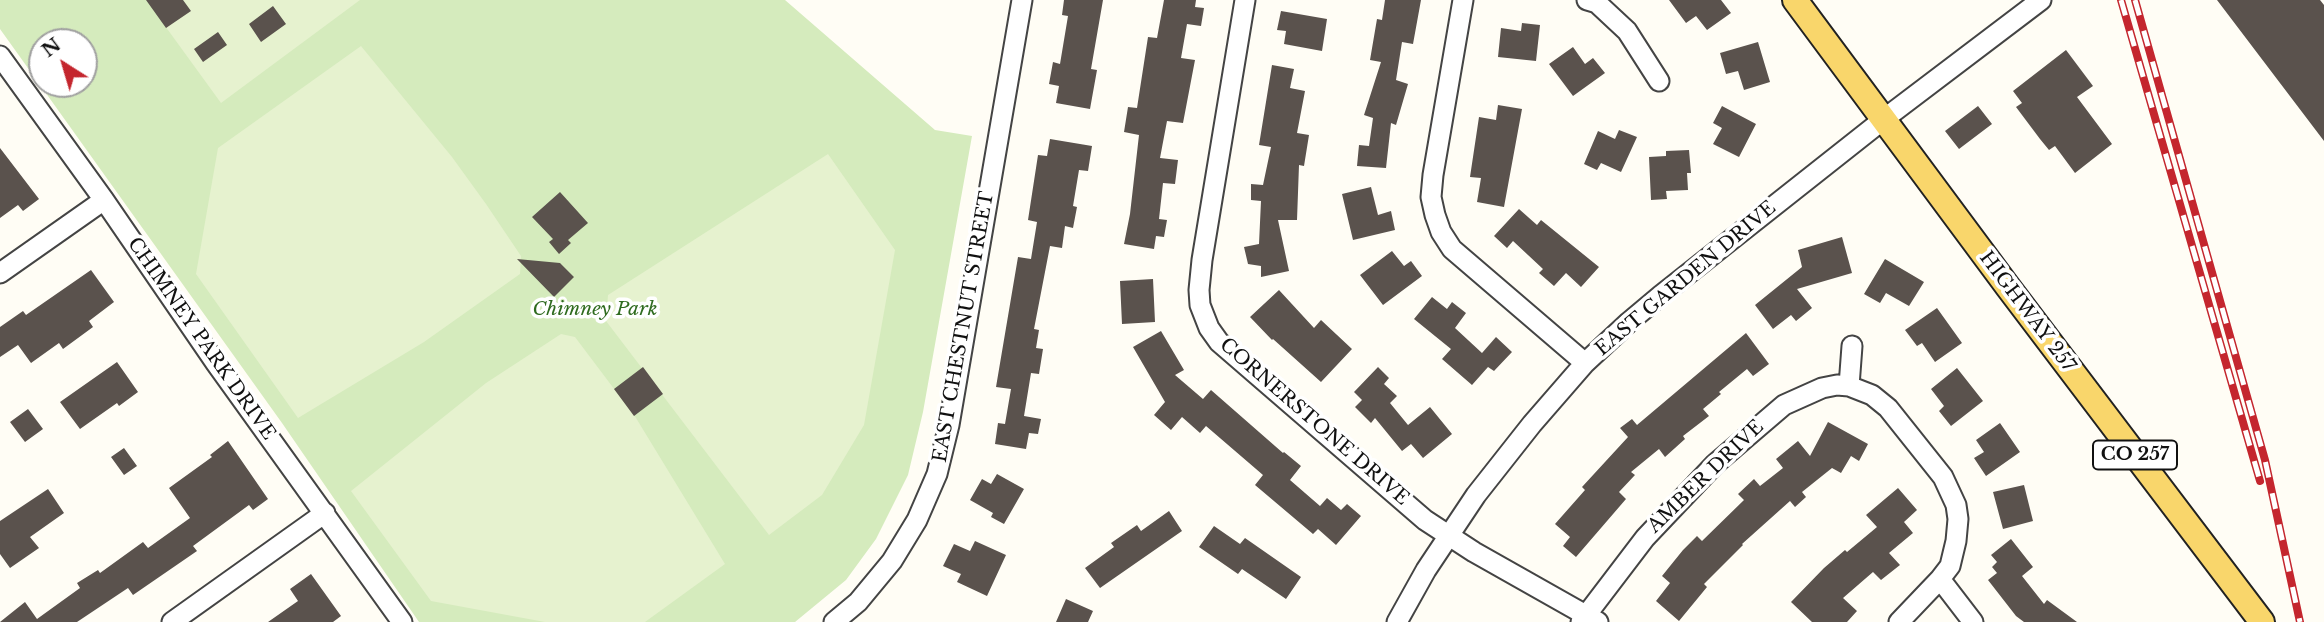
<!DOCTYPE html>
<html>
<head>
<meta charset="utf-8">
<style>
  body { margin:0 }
  #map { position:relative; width:2324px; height:622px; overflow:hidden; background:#fffdf5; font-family:"Libre Baskerville",serif }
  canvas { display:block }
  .north { position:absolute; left:28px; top:28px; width:70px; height:70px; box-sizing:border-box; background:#fff; border:2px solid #a0a0a0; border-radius:50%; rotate:323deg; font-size:19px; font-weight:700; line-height:28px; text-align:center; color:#111 }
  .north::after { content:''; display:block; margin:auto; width:24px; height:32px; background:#c4262e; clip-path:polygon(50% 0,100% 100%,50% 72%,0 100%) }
</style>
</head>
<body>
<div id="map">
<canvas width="2324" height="622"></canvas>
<div class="north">N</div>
</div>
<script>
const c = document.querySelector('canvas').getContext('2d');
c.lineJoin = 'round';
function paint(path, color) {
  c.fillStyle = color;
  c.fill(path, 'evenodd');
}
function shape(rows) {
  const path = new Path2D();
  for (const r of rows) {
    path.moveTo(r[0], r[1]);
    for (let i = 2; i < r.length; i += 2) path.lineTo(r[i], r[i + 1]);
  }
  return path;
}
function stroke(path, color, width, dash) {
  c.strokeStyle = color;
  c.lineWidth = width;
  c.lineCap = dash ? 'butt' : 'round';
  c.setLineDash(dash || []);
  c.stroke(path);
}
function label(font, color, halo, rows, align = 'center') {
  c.font = font + ' "Libre Baskerville",serif';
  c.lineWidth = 7;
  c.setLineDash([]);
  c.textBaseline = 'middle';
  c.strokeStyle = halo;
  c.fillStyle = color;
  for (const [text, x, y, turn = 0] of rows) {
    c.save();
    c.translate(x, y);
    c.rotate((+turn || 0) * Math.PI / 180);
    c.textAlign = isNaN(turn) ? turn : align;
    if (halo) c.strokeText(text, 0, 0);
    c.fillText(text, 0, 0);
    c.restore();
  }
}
paint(shape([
  [0,0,785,0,935,130,972,136,923,412,908,475,876,539,846,580,795,622,419,622,282,423,0,29],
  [42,42,84,42,84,84,42,84]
]), '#d5ebbd');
paint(shape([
  [153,0,360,0,221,103,152,8],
  [361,46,452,157,486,204,521,256,520,274,424,342,298,418,196,274,218,148],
  [828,154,895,250,864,425,822,495,769,535,606,321,608,295],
  [561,334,575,337,636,418,725,564,645,622,545,622,431,601,351,491,486,383]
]), '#e6f2cf');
paint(shape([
  [146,0,183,0,191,11,166,28],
  [1064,0,1103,0,1091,69,1097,70,1090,109,1056,103,1059,86,1049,84,1053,62,1060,64,1068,16,1062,15],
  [1164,0,1196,0,1195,7,1204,8,1201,26,1187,24,1181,58,1195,60,1183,123,1167,121,1160,158,1178,160,1175,184,1163,183,1159,219,1167,220,1164,237,1156,236,1154,249,1124,244,1130,214,1139,135,1124,132,1128,107,1137,108,1148,37,1157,38],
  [1385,0,1421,0,1413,44,1402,42,1396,80,1408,84,1396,125,1391,123,1386,168,1357,166,1359,145,1369,146,1373,118,1364,115,1381,62,1370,60,1377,19,1382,20],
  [1669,0,1721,0,1731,13,1707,30,1696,16,1686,23],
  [2217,0,2320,0,2324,5,2324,141],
  [273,6,286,24,261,42,249,24],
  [1281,11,1327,19,1322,51,1284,44,1286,31,1277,30],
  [1522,23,1540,25,1536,61,1498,57,1501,28,1521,31],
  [218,32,227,45,203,62,194,49],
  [1758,42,1770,82,1744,90,1738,71,1726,74,1720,53],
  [1573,47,1585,64,1593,58,1605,73,1573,96,1549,64],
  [2066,50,2093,86,2077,97,2112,144,2075,173,2055,146,2049,150,2040,139,2016,107,2022,103,2013,91],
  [1272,65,1294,69,1290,88,1305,91,1297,133,1309,135,1304,166,1299,165,1297,220,1278,220,1289,271,1261,277,1261,266,1248,264,1244,247,1259,244,1261,201,1251,200,1251,184,1263,185,1271,147,1259,145],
  [1498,105,1522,109,1504,207,1477,202,1481,178,1470,177,1479,117,1496,120],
  [1722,106,1756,124,1739,157,1713,144,1722,128,1713,123],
  [1978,106,1992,124,1959,149,1945,131],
  [1619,130,1637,137,1621,172,1601,163,1597,170,1584,164,1598,131,1615,139],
  [1050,139,1092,146,1088,171,1079,170,1073,206,1077,207,1073,228,1065,226,1062,248,1050,246,1034,329,1039,330,1036,348,1043,349,1039,374,1031,373,1024,416,1041,419,1038,434,1029,433,1026,449,995,444,998,423,1005,424,1011,389,996,387,1018,257,1031,259,1037,222,1028,220,1038,155,1047,156],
  [0,148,39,199,23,211,18,205,0,218],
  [1689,150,1691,173,1687,173,1688,190,1666,191,1667,199,1651,200,1649,157,1666,156,1666,151],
  [1371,187,1378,215,1391,211,1395,230,1353,240,1342,194],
  [560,192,588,223,568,240,571,243,559,254,549,242,553,239,532,217],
  [1519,209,1537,225,1541,220,1599,267,1581,287,1566,273,1554,286,1539,273,1543,269,1513,241,1507,248,1494,236],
  [1842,237,1852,273,1797,289,1812,308,1796,321,1791,315,1773,329,1755,305,1802,267,1798,250],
  [1392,251,1404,266,1411,261,1422,276,1383,305,1360,275],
  [517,259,560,263,574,277,554,297],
  [1885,259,1924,282,1909,306,1886,293,1880,303,1864,294],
  [91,270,114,302,89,321,93,327,63,349,59,343,31,363,18,345,0,357,0,327,23,311,26,315],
  [1153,279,1155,322,1122,324,1120,281],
  [1279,290,1314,328,1321,320,1352,349,1321,382,1273,339,1272,340,1250,317],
  [1432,297,1447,309,1452,302,1466,313,1455,328,1482,353,1496,337,1512,352,1494,371,1488,367,1472,385,1442,359,1451,349,1414,319],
  [1937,308,1962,343,1935,362,1922,343,1917,346,1905,330],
  [1161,331,1184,370,1175,375,1203,399,1211,390,1283,453,1284,452,1301,466,1290,480,1320,506,1327,498,1341,510,1347,504,1361,516,1336,545,1318,529,1313,534,1255,485,1263,475,1206,426,1200,433,1182,417,1171,430,1154,415,1165,402,1133,347],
  [1746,333,1769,364,1753,376,1747,369,1719,392,1721,394,1703,409,1709,416,1683,436,1685,439,1665,457,1659,449,1631,472,1635,475,1619,492,1626,499,1576,557,1563,546,1570,537,1555,524,1585,490,1582,487,1628,437,1620,428,1632,419,1637,425],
  [117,362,138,392,119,406,117,403,80,429,60,402],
  [643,367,663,394,634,416,614,389],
  [1378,367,1389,378,1384,384,1397,396,1390,403,1408,425,1430,407,1452,434,1423,458,1411,444,1402,451,1375,418,1371,423,1355,407,1362,400,1354,392],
  [1957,368,1983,401,1951,426,1939,411,1944,406,1931,389],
  [28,409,43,429,25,442,10,422],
  [1828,422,1868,444,1859,461,1851,456,1841,473,1832,468,1802,492,1806,497,1795,507,1790,501,1742,544,1743,545,1704,584,1707,587,1679,621,1656,601,1670,583,1662,576,1683,550,1697,536,1702,541,1744,500,1738,494,1754,479,1760,486,1783,468,1776,459,1798,441,1810,456],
  [2000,423,2020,452,1986,476,1974,458,1984,452,1976,440],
  [228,441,268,499,253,510,249,505,193,546,197,551,133,595,128,588,77,622,0,622,25,602,37,619,80,588,77,583,98,570,100,573,143,542,148,548,190,518,169,488,212,457,210,455],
  [124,448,137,466,124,475,111,457],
  [997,474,1024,489,1004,524,991,517,993,513,970,500,982,479,991,484],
  [2024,485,2033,521,2003,529,1993,492],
  [1898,488,1917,510,1904,522,1913,533,1889,553,1900,565,1881,580,1873,572,1843,598,1857,611,1847,622,1812,622,1791,602,1824,568,1845,550,1847,552,1877,527,1866,515],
  [48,489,64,513,30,537,39,548,10,568,0,554,0,521],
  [1169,511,1182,531,1100,588,1085,568,1114,547,1111,543,1137,525,1141,531],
  [1214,526,1240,544,1245,538,1301,577,1286,599,1242,569,1238,574,1199,547],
  [2011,539,2033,567,2022,576,2044,604,2047,600,2077,622,2024,622,2016,616,1988,580,1997,573,1992,567,1997,562,1991,555],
  [975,541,1006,555,987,596,957,582,961,574,943,566,954,544,970,551],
  [311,574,341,616,333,622,268,622,298,601,290,589],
  [1066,599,1093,611,1088,622,1056,622]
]), '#5a524d');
const minor = shape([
  [1245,0,1202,260,1199,290,1200,305,1209,328,1219,342,1425,520,1474,552,1598,622],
  [1463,0,1433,175,1431,197,1435,215,1441,232,1452,249,1585,363],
  [1587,0,1597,3,1627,31,1659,81],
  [0,56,104,200,215,362,402,622],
  [0,273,104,200],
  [1849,386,1852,346],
  [1940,579,1973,622],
  [172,622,325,513],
  [834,622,858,602,892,561,917,520,937,474,949,425,1022,0],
  [1397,622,1426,570,1476,495,1532,424,1585,363,1629,322,1660,296,1884,119,2041,0],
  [1581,622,1645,538,1715,464,1784,405,1822,388,1837,385,1849,386,1872,395,1888,408,1943,477,1956,505,1958,519,1956,541,1950,566,1940,579,1899,622]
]);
const major = shape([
  [1795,0,2008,287,2262,622]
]);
stroke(minor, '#444', 23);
stroke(major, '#222', 28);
stroke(minor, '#fff', 19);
stroke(major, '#f9d66b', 24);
const rail = shape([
  [2121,0,2260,481],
  [2135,0,2265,460,2300,622]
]);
stroke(rail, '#c4262e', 8);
stroke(rail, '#fff', 5, [16]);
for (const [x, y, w] of [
  [2135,455,84]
]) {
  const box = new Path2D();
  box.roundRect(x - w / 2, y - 14.5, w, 29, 5);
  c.fillStyle = '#fff';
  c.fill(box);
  stroke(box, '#111', 2);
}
label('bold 18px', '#111', null, [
  ["CO 257",2135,455]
]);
label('19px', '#111', '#fff', [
  ["EAST GARDEN DRIVE",1686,279,-40],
  ["HIGHWAY 257",2027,312,53],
  ["EAST CHESTNUT STREET",964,327,-80],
  ["CHIMNEY PARK DRIVE",201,339,55],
  ["CORNERSTONE DRIVE",1314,422,41],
  ["AMBER DRIVE",1706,477,-44]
]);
label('italic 19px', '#2f6b1f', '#fff', [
  ["Chimney Park",595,310]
]);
</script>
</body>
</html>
